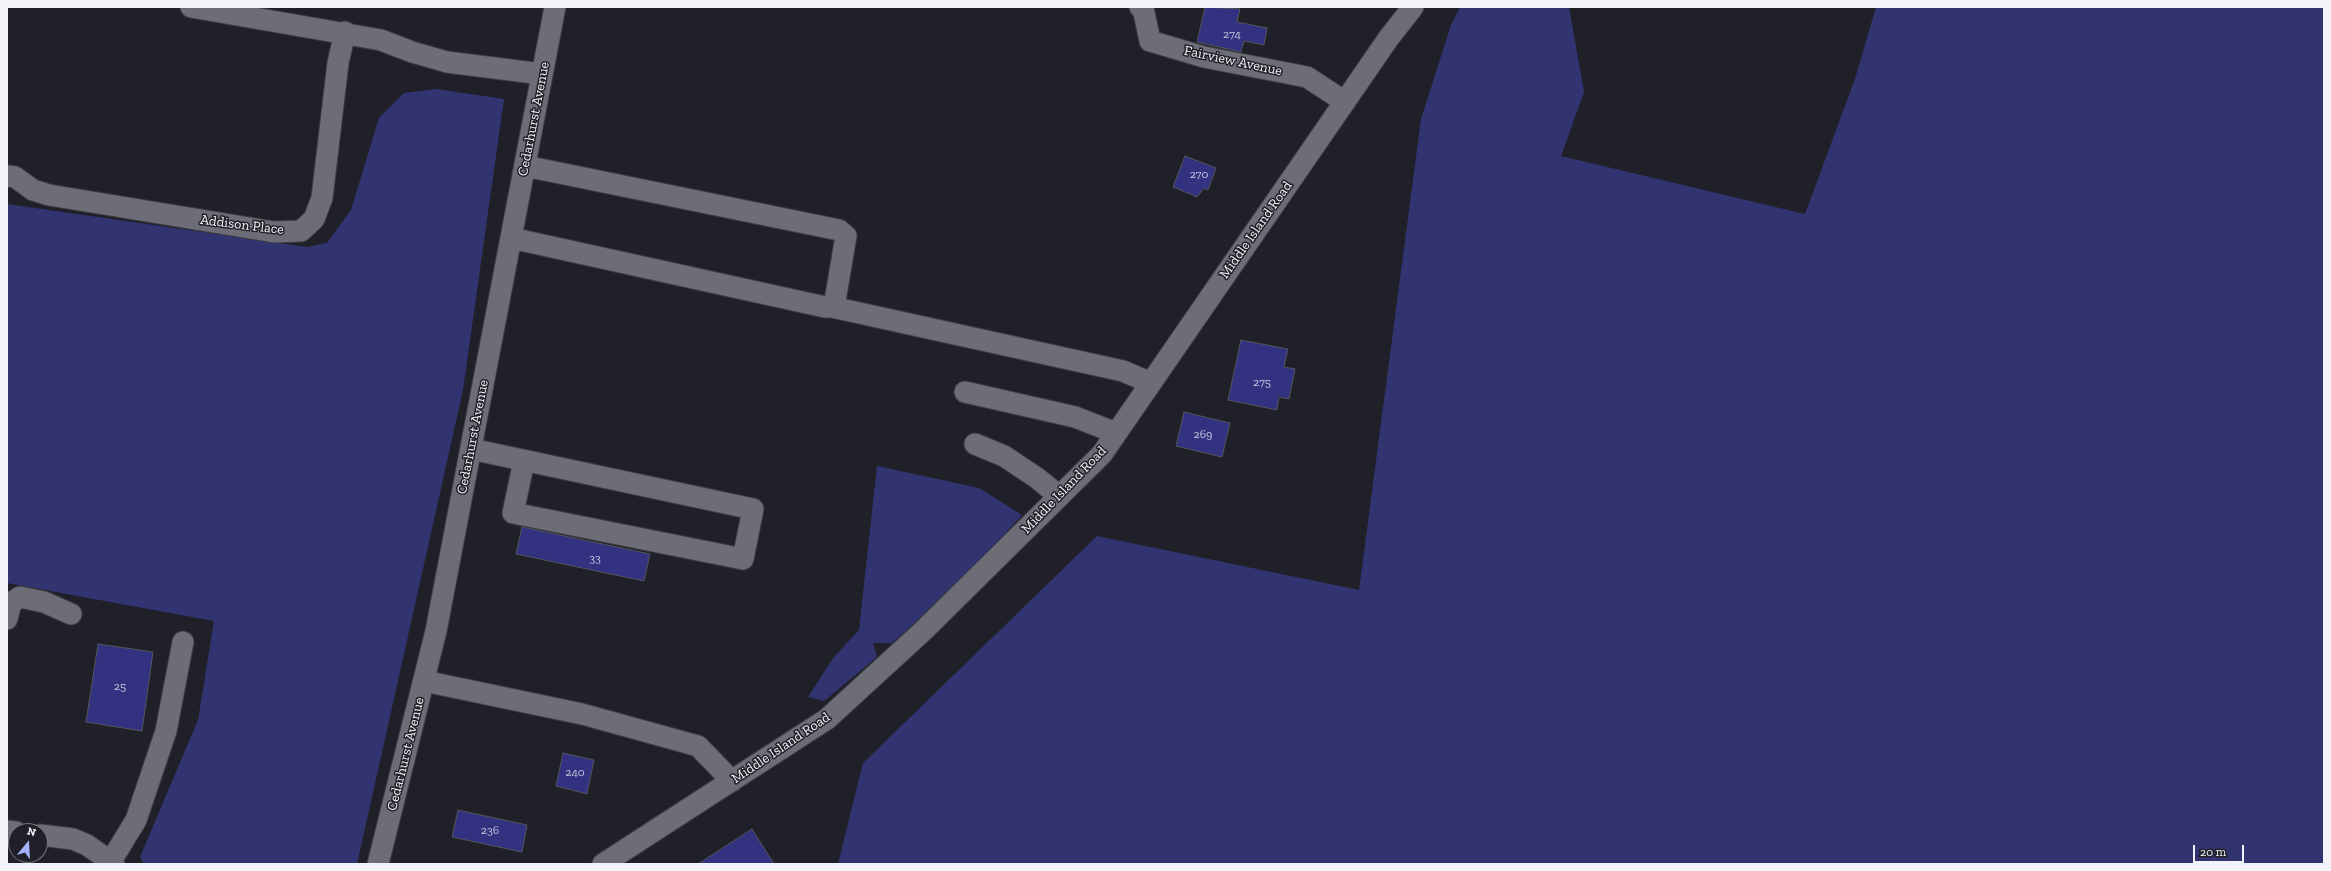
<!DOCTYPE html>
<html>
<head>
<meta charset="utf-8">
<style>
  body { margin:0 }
  #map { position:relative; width:2331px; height:871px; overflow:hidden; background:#202128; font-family:"Zilla Slab",serif }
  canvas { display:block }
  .frame { position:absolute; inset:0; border:8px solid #f3f4f9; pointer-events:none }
  .north { position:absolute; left:8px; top:823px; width:40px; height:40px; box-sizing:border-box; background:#202128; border:1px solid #74757c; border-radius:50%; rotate:18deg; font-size:11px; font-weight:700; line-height:16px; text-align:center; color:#f3f4f9 }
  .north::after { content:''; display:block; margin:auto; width:14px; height:18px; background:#a7b0fc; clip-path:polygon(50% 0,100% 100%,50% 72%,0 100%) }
  .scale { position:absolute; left:2193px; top:845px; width:51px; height:18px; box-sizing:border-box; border:2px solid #f3f4f9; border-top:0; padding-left:5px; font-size:12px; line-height:14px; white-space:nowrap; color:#f3f4f9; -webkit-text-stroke:3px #202128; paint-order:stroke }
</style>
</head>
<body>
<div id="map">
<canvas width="2331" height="871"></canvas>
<div class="frame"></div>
<div class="north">N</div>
<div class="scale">20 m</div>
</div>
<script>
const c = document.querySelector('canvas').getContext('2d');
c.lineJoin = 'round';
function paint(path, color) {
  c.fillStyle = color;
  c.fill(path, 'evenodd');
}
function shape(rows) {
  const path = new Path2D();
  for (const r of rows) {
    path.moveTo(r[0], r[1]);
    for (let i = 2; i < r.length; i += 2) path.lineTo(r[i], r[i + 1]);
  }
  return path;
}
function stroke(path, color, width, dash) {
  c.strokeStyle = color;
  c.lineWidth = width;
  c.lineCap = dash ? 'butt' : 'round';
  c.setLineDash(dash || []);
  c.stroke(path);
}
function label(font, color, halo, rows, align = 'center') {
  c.font = font + ' "Zilla Slab",serif';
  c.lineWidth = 3;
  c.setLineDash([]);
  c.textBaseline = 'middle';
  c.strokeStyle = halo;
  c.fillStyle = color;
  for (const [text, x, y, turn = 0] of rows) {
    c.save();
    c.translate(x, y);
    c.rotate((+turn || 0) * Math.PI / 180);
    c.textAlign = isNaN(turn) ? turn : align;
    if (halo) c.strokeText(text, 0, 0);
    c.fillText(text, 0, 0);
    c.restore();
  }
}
paint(shape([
  [1460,7,1569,7,1584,92,1561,156,1805,214,1855,79,1876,7,2324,7,2324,864,838,864,863,763,1097,536,1359,590,1421,119,1451,25],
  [436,89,504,99,463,390,357,864,144,864,140,857,198,720,214,621,7,583,7,204,307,247,327,243,351,210,379,118,404,93],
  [877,466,979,488,1022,515,960,583,892,643,873,643,877,657,824,701,808,697,834,657,859,630]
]), '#323472');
const building = shape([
  [1205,7,1240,9,1237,22,1267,28,1264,45,1244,41,1241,52,1197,42,1205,7],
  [1185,156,1216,168,1208,190,1204,188,1197,197,1173,187,1185,156],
  [1241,340,1288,349,1284,367,1295,369,1289,399,1279,397,1277,410,1228,400,1241,340],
  [1184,412,1230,423,1222,457,1176,446,1184,412],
  [522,527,650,554,644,581,516,554,522,527],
  [98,644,153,652,142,731,86,722,98,644],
  [563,753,594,760,587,794,556,786,563,753],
  [458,810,527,825,522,852,452,837,458,810],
  [752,829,774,864,698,864,752,829]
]);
paint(building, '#333281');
stroke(building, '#53555d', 1);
const minor = shape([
  [191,7,381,40,412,52,447,62,542,74],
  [1140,7,1143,8,1150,41,1204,57,1307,77,1345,102],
  [7,176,15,177,33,190,49,195,274,232,301,231,314,219,322,198,338,63,345,32],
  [511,238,825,307,832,307,835,301,846,236,839,230,525,166],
  [832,307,1123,371,1151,383],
  [965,392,1075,417,1116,433],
  [975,444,1004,456,1037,478,1059,496],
  [471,449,753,509,743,559,513,513,524,461],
  [7,619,11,603,20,597,44,602,71,614],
  [424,681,582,714,698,746,732,781],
  [7,831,16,832],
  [40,835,73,839,87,845,114,864],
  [111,861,136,820,166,731,183,642],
  [378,864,436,631,555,7],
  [603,864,827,719,923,631,1102,454,1388,39,1413,7]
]);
stroke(minor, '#3d3d43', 23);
stroke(minor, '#6c6d76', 21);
label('12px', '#c3c4db', null, [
  ["274",1232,35],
  ["270",1199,175],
  ["275",1262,383],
  ["269",1203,435],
  ["33",595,559],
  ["25",120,687],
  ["240",575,773],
  ["236",490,831]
]);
label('14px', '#f3f4f9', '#202128', [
  ["Fairview Avenue",1233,61,12],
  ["Cedarhurst Avenue",534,119,-79],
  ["Addison Place",242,225,7],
  ["Middle Island Road",1256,230,-55],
  ["Cedarhurst Avenue",473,437,-79],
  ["Middle Island Road",1064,490,-46],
  ["Middle Island Road",781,748,-34],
  ["Cedarhurst Avenue",406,754,-76]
]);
</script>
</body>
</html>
